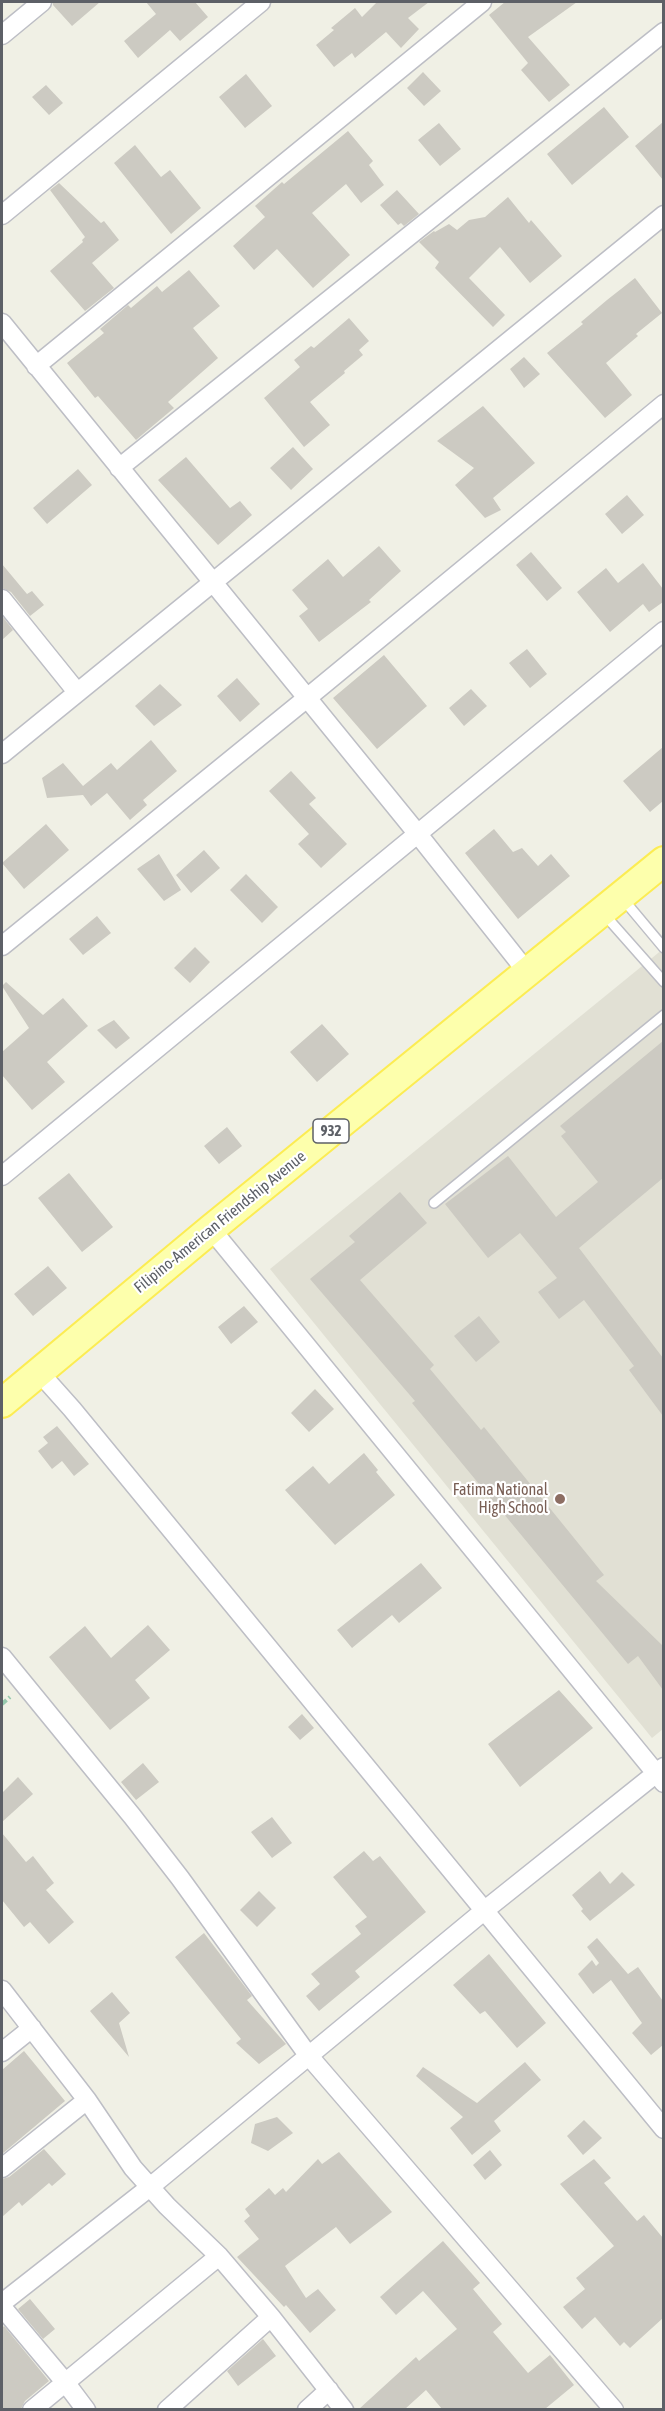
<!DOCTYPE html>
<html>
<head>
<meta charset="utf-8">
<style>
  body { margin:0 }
  #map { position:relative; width:665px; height:2411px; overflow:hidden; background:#f0f0e5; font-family:"Asap Condensed",sans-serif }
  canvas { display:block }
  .frame { position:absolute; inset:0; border:3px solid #5d6067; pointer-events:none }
</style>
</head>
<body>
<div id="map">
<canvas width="665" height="2411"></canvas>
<div class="frame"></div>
</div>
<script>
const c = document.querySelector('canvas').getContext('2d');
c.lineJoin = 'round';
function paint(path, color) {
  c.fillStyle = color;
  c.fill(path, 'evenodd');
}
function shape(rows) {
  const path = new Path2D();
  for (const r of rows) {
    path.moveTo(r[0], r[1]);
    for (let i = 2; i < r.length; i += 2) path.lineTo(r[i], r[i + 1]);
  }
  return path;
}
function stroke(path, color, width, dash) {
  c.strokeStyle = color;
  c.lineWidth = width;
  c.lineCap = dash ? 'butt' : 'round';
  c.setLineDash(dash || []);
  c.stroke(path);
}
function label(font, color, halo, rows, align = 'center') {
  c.font = font + ' "Asap Condensed",sans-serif';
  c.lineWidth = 4.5;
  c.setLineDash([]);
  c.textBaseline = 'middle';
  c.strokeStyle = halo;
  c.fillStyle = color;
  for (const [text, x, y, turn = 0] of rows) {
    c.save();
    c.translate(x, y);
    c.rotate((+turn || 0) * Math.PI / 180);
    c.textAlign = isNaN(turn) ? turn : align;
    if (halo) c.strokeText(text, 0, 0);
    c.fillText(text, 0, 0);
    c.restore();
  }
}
paint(shape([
  [663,949,663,1729,652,1738,270,1269]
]), '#e1e0d4');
paint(shape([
  [53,2,100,2,72,26,53,5],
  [146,2,195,2,208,17,180,41,170,30,138,58,124,41,156,14],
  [377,2,429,2,408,18,419,29,401,48,386,32,355,58,352,53,334,67,316,45,334,30,331,28,355,8,362,17],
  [505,2,577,2,528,37,570,85,549,102,521,70,528,63,489,15],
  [423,72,441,91,424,106,407,88],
  [246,74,272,106,245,128,219,97],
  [46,85,63,103,49,115,32,97],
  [604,107,629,137,572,185,547,154],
  [663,122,663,180,635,146],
  [439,123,461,149,440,166,418,140],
  [348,131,373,161,369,165,384,185,361,203,346,184,312,213,350,255,313,288,277,249,254,270,233,246,265,217,255,206,282,182,284,184],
  [135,145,161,177,170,170,201,208,171,234,114,163],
  [59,183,101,223,104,221,119,240,92,263,114,288,85,311,50,271,83,242,82,240,85,237,50,190],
  [397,190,419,214,404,226,401,223,398,225,380,205],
  [508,197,529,223,531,220,562,256,530,283,500,247,469,278,505,315,493,327,435,268,439,262,419,242,434,231,435,232,449,224,457,230,469,220,485,217],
  [189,270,220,306,193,328,218,358,168,402,174,408,136,440,98,396,95,398,67,363,104,333,100,329,128,305,131,308,157,286,162,292],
  [635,278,662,313,636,334,638,336,606,363,632,395,605,418,547,353,583,324,581,322,607,300],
  [349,318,369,341,359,350,363,355,344,371,345,373,310,402,330,425,304,447,264,398,300,367,294,360,311,346,314,348],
  [524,357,540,374,524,388,510,369],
  [483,406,535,463,493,498,501,510,485,518,455,485,474,468,437,441],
  [293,447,313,469,291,490,270,468],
  [186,457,230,508,240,501,252,515,218,545,158,480],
  [78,469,92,485,47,524,33,508],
  [627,495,644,515,622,534,605,514],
  [379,546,401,571,369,600,371,602,319,642,299,616,308,609,292,590,328,559,343,577],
  [531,552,562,588,547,601,516,565],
  [643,563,663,589,663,602,649,612,643,604,610,632,577,592,606,568,618,583],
  [2,564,27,594,32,591,44,605,30,616,11,592,2,588],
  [2,616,13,630,2,640],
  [527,649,547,674,530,688,509,663],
  [384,655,427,706,377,749,333,698],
  [237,678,260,704,240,722,217,696],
  [160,684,182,705,154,726,135,706],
  [471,689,487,706,464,726,449,708],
  [151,740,177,771,143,800,147,805,130,820,107,793,91,806,83,795,47,798,42,778,63,763,83,786,111,763,117,770],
  [663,747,663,801,650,812,623,781],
  [291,771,316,798,309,804,347,844,321,868,298,844,309,834,269,791],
  [46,824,69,850,24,889,2,863],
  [494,829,513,852,522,848,538,866,551,854,570,876,518,919,465,853],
  [204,850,220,868,191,893,176,875],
  [159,854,181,890,164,901,137,869],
  [246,874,278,907,262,923,230,890],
  [97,916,111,933,83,955,69,939],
  [195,947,210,962,190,983,174,968],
  [6,982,43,1015,63,998,88,1026,47,1062,65,1082,32,1110,2,1075,2,1052,29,1028,2,986],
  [114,1020,130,1038,116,1049,97,1030],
  [322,1024,349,1054,317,1082,290,1052],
  [663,1041,663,1178,579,1248,663,1358,663,1416,629,1370,634,1366,584,1300,559,1319,538,1292,557,1278,520,1233,488,1258,445,1204,508,1156,556,1217,598,1182,561,1136,566,1132,560,1126],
  [227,1127,242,1146,219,1164,204,1146],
  [69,1173,113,1227,82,1252,38,1198],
  [400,1192,427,1223,360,1280,434,1365,430,1369,481,1430,484,1427,604,1575,596,1581,663,1646,663,1690,638,1656,628,1664,412,1403,415,1401,310,1279,355,1242,349,1236],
  [48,1266,67,1288,33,1316,14,1294],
  [244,1306,258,1322,231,1344,218,1327],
  [479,1316,500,1342,476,1362,454,1336],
  [315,1389,334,1409,309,1432,291,1413],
  [57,1426,89,1464,74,1476,62,1461,52,1469,38,1451,48,1443,43,1437],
  [364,1453,378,1470,376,1472,395,1495,335,1545,285,1490,313,1466,329,1484],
  [421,1563,442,1588,399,1623,392,1615,352,1648,337,1630],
  [148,1625,170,1650,135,1680,150,1698,110,1730,49,1657,85,1626,111,1658],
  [559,1690,593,1728,520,1787,488,1744],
  [302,1714,314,1728,300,1740,288,1727],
  [143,1763,159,1782,136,1800,121,1782],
  [18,1777,33,1794,2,1822,2,1793],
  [272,1817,292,1843,272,1858,251,1832],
  [2,1833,26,1862,33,1856,54,1883,46,1890,74,1922,49,1944,30,1922,24,1927,2,1900],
  [364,1851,373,1861,380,1856,426,1912,355,1971,360,1977,319,2011,306,1996,320,1984,311,1974,361,1934,355,1926,367,1917,333,1877],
  [600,1871,610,1884,622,1872,635,1885,590,1921,581,1911,583,1909,572,1895],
  [259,1891,276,1908,257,1927,240,1910],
  [204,1933,252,1996,247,2000,286,2044,259,2064,236,2043,241,2039,175,1957],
  [597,1938,628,1974,638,1967,663,2001,663,2045,651,2055,632,2033,642,2023,611,1980,593,1994,578,1974,592,1960,596,1966,599,1963,587,1947],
  [489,1954,546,2023,517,2048,485,2011,480,2014,453,1985],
  [112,1992,130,2013,119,2023,129,2057,90,2011],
  [24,2051,65,2101,2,2154,2,2070],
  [525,2062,541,2080,494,2121,501,2131,472,2155,450,2128,463,2117,416,2076,423,2067,477,2103],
  [277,2117,293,2133,268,2151,251,2143,255,2124],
  [584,2120,602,2138,583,2155,567,2136],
  [44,2149,66,2174,52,2186,49,2183,22,2206,19,2202,2,2217,2,2179,9,2177],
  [490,2150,502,2165,485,2180,473,2165],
  [339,2152,392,2212,350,2244,336,2227,285,2266,306,2298,318,2289,336,2310,310,2333,286,2305,284,2307,237,2257,259,2239,244,2221,250,2216,245,2209,269,2188,275,2195,283,2188,286,2192,318,2159,322,2164],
  [594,2159,611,2178,604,2183,637,2221,644,2215,663,2238,663,2318,630,2348,624,2342,620,2346,595,2317,582,2329,563,2307,585,2289,576,2278,614,2246,560,2184],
  [443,2241,480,2283,473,2289,502,2324,493,2332,528,2373,550,2355,574,2385,545,2409,442,2409,426,2390,405,2409,359,2409,416,2357,419,2361,457,2329,423,2291,396,2315,380,2297],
  [30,2299,55,2329,43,2339,18,2309],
  [4,2326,49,2381,25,2401,21,2409,2,2409,2,2328],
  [263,2339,276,2356,238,2386,227,2371]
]), '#cccac2');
const service = shape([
  [623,899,664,948],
  [603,913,664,982],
  [434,1203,664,1015]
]);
const minor = shape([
  [2,35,42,2],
  [2,215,261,2],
  [2,323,417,833,527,972],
  [36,366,482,2],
  [119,468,664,32],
  [2,599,77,692],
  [2,754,664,215],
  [2,946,307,698,664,404],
  [2,1176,664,631],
  [211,1229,664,1783],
  [39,1372,72,1409,664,2129],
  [2,1657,132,1816,180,1878,308,2055,614,2410],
  [2,1990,87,2100,133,2168,167,2206,219,2256,271,2317,344,2410],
  [2,2052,32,2028],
  [2,2168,87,2100],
  [2,2303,150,2187,485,1910,664,1767],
  [2,2307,65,2382,86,2410],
  [32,2410,219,2256],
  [167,2410,271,2317],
  [307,2410,329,2390]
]);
const primary = shape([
  [2,1403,211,1229,664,861]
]);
stroke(service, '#bdbec5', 12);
stroke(minor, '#bdbec5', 21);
stroke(primary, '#fcec53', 32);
stroke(shape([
  [2,1704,10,1697]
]), '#97c9ae', 4, [6, 3]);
stroke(service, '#fff', 9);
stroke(minor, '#fff', 18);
stroke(primary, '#fdffac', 28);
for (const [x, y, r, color] of [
  [560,1499,6,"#8d6e63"]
]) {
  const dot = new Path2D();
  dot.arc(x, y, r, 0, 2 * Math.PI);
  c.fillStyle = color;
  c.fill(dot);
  stroke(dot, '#fff', 2);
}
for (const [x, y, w] of [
  [331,1131,36]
]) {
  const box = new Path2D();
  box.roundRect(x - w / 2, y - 12, w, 24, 4.5);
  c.fillStyle = '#fff';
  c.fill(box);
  stroke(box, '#5d6067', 1.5);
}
label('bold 15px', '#5d6067', null, [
  ["932",331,1131]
]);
label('16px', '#5d6067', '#fff', [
  ["Filipino-American Friendship Avenue",220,1222,-39]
]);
label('16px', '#785e54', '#fff', [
  ["Fatima National",548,1490],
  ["High School",548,1508]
], 'right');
</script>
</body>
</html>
